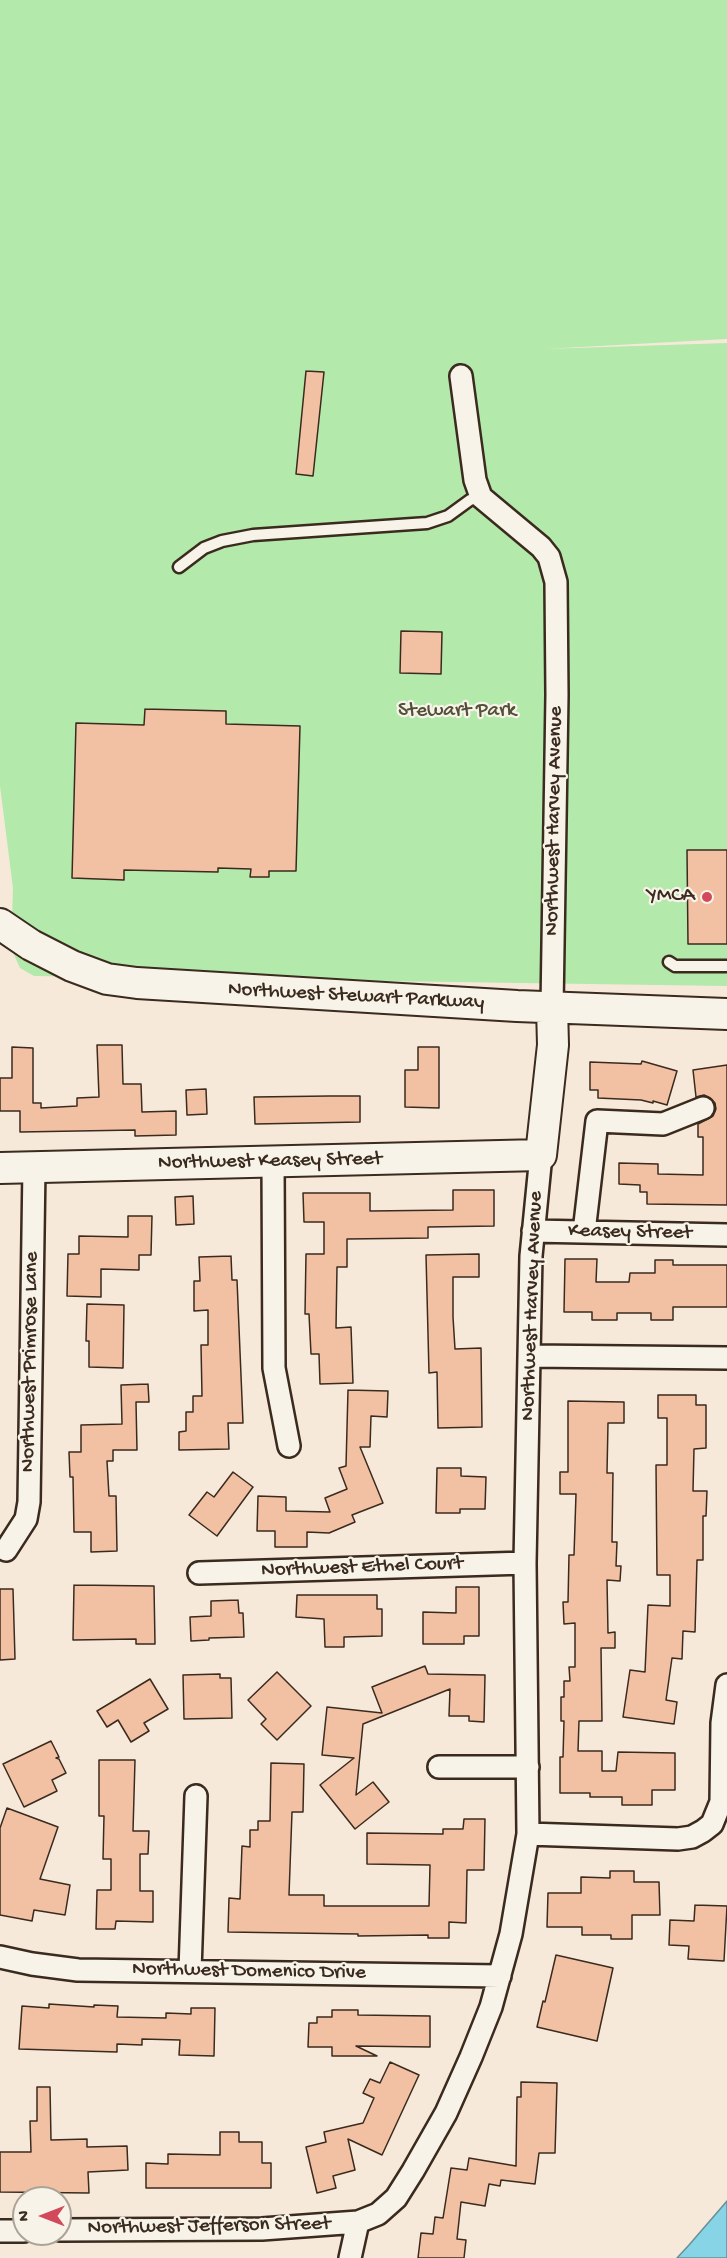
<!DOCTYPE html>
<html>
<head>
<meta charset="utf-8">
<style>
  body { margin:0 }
  #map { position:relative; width:727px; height:2258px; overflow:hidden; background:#f6e9da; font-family:"Gochi Hand",sans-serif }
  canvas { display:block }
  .north { position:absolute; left:12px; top:2186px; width:60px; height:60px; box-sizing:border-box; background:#f7f3e8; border:2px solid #aca397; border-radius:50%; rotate:270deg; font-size:16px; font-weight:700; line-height:24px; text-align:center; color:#3b2a1e }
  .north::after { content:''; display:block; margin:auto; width:21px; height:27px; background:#d1495b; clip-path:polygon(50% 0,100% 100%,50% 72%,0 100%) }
</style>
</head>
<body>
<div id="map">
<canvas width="727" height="2258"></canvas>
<div class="north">N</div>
</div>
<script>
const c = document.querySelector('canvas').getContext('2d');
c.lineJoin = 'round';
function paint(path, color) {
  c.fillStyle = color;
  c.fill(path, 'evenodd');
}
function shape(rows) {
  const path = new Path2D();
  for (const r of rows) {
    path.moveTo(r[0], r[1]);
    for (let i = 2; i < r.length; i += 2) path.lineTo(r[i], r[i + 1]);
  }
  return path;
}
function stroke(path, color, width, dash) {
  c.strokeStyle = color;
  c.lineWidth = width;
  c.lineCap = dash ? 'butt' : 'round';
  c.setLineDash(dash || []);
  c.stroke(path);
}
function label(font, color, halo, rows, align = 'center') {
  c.font = font + ' "Gochi Hand",sans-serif';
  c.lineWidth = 4.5;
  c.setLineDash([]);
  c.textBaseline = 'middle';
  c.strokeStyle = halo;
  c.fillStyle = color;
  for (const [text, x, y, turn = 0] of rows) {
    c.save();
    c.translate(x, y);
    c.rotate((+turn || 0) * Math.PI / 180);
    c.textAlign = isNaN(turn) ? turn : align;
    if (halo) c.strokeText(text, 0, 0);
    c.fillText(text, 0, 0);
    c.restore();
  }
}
paint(shape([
  [0,0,727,0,727,339,544,349,727,343,727,986,34,976,20,968,11,948,13,888,0,786]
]), '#b3e9ab');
const water = shape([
  [727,2201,727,2258,677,2258,689,2245,727,2201]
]);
paint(water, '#87d4e6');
stroke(water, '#699096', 1.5);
const building = shape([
  [306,371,324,372,313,476,296,474,306,371],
  [401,631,442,632,441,674,400,673,401,631],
  [145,709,226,711,226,724,300,726,296,871,269,871,269,877,250,877,251,869,218,868,218,872,124,870,124,880,72,878,76,723,144,725,145,709],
  [687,850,727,850,727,944,688,944,687,850],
  [97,1045,122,1045,123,1084,141,1084,142,1112,176,1111,176,1135,135,1136,135,1130,20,1132,20,1111,0,1111,0,1078,12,1078,12,1047,33,1048,33,1103,41,1103,41,1108,77,1106,77,1098,99,1097,97,1045],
  [418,1047,439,1047,439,1108,405,1107,405,1070,418,1070,418,1047],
  [642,1061,677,1071,667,1105,653,1101,653,1103,641,1100,598,1098,598,1090,590,1090,590,1062,641,1064,642,1061],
  [727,1065,727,1205,647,1204,647,1192,640,1192,640,1185,619,1184,619,1163,658,1164,658,1174,703,1175,703,1137,698,1137,698,1124,713,1116,716,1109,715,1103,710,1098,704,1095,696,1097,693,1070,727,1065],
  [206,1089,207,1114,187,1115,186,1090,206,1089],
  [329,1096,360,1096,360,1122,255,1124,254,1097,329,1096],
  [453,1190,494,1190,494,1226,428,1227,428,1238,347,1239,347,1267,337,1267,336,1328,351,1327,353,1383,320,1384,319,1354,311,1354,309,1314,305,1314,306,1254,324,1254,324,1222,304,1222,303,1193,370,1193,370,1211,453,1210,453,1190],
  [193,1196,194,1224,176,1225,175,1197,193,1196],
  [128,1216,152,1216,151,1255,139,1255,139,1270,101,1269,101,1297,67,1296,68,1254,79,1254,79,1236,128,1237,128,1216],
  [479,1254,479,1277,453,1277,453,1317,455,1349,481,1348,482,1427,438,1428,437,1372,429,1373,426,1255,479,1254],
  [231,1256,232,1280,237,1280,243,1423,228,1423,229,1449,179,1450,179,1432,186,1431,186,1412,193,1412,193,1396,202,1396,201,1345,208,1345,208,1310,194,1311,194,1281,200,1281,199,1257,231,1256],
  [565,1259,597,1259,596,1282,629,1282,630,1273,655,1273,655,1260,673,1260,673,1265,727,1265,727,1307,673,1307,673,1320,651,1320,651,1313,617,1313,617,1320,592,1320,592,1312,564,1312,565,1259],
  [87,1304,124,1305,123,1368,89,1367,89,1341,86,1341,87,1304],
  [148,1384,149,1402,136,1402,137,1450,113,1450,113,1461,107,1461,109,1496,116,1496,117,1551,91,1552,91,1532,74,1532,73,1477,70,1477,69,1452,81,1452,81,1425,122,1424,121,1385,148,1384],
  [348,1390,388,1391,387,1417,371,1416,370,1447,360,1447,383,1503,352,1515,355,1522,329,1533,307,1532,307,1547,275,1547,275,1531,257,1531,258,1496,286,1497,286,1511,330,1512,325,1498,347,1489,339,1468,346,1466,348,1390],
  [658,1395,696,1395,696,1405,706,1405,706,1448,694,1449,693,1491,707,1491,706,1516,703,1516,703,1560,697,1560,695,1632,683,1631,682,1659,672,1658,666,1700,677,1702,674,1724,623,1717,630,1670,645,1672,648,1605,670,1606,670,1575,657,1575,656,1465,667,1465,667,1418,658,1418,658,1395],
  [568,1401,624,1402,624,1423,608,1423,607,1473,613,1473,612,1542,617,1542,616,1566,621,1566,620,1581,607,1580,608,1633,615,1632,615,1648,601,1648,602,1721,579,1721,578,1751,602,1751,602,1771,616,1771,618,1752,675,1753,675,1790,652,1790,652,1805,622,1805,622,1797,590,1797,590,1793,560,1793,560,1757,563,1757,564,1721,561,1721,561,1697,564,1697,564,1681,570,1681,569,1667,575,1667,575,1623,564,1624,563,1602,568,1602,569,1555,574,1555,576,1494,560,1494,560,1472,568,1472,568,1401],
  [437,1468,461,1468,461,1476,486,1477,485,1509,460,1509,460,1513,436,1513,437,1468],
  [233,1472,253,1487,217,1536,189,1515,207,1492,214,1497,233,1472],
  [74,1585,154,1586,155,1644,136,1644,136,1639,73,1640,74,1585],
  [456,1587,479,1587,479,1636,464,1636,464,1644,423,1644,423,1612,456,1613,456,1587],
  [0,1589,13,1589,15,1659,0,1660,0,1589],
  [297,1595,377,1595,377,1609,382,1609,382,1636,344,1637,344,1647,325,1647,324,1619,296,1617,297,1595],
  [238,1600,239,1613,243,1613,244,1637,209,1638,209,1640,191,1641,190,1617,211,1616,211,1601,238,1600],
  [425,1666,428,1674,485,1675,484,1722,469,1721,469,1716,449,1716,450,1689,363,1724,356,1795,373,1782,389,1802,355,1829,320,1785,354,1758,322,1755,327,1707,382,1713,372,1687,425,1666],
  [277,1672,311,1706,277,1740,261,1724,266,1719,248,1700,277,1672],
  [220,1674,220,1678,231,1678,232,1718,184,1719,183,1675,220,1674],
  [150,1679,168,1709,144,1723,149,1731,131,1742,118,1720,107,1727,97,1711,150,1679],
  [51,1741,59,1757,56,1758,59,1759,66,1773,52,1780,57,1791,24,1807,3,1764,51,1741],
  [99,1760,135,1760,133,1831,149,1831,148,1854,140,1854,140,1891,153,1891,153,1922,116,1921,115,1929,96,1929,97,1890,111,1890,111,1859,103,1859,104,1816,99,1816,99,1760],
  [271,1763,304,1764,303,1812,292,1812,289,1895,324,1895,324,1906,429,1906,430,1865,367,1864,367,1833,443,1834,443,1829,463,1829,464,1819,485,1819,484,1870,467,1870,466,1923,449,1922,449,1938,428,1938,428,1935,358,1936,358,1934,228,1932,229,1898,240,1899,242,1846,250,1847,250,1830,258,1830,258,1821,270,1821,271,1763],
  [7,1808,58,1827,40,1879,70,1885,65,1915,34,1910,32,1921,0,1915,0,1828,7,1808],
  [610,1871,634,1871,634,1882,659,1882,660,1915,632,1915,632,1939,611,1939,611,1935,582,1935,582,1927,547,1927,548,1893,581,1893,581,1877,610,1878,610,1871],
  [695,1905,727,1906,724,1961,688,1959,689,1946,669,1945,670,1920,694,1921,695,1905],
  [556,1955,613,1968,597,2041,537,2027,543,2001,545,2002,556,1955],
  [49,2004,94,2007,94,2005,118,2006,117,2017,166,2018,166,2013,191,2014,191,2008,215,2008,214,2056,179,2055,180,2040,142,2039,142,2045,117,2044,117,2052,19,2049,22,2006,49,2008,49,2004],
  [332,2010,358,2010,358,2015,430,2016,430,2047,356,2046,377,2056,332,2056,332,2047,308,2047,309,2023,317,2023,317,2017,332,2017,332,2010],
  [390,2062,419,2075,382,2155,348,2139,355,2170,333,2176,336,2188,317,2193,306,2147,326,2142,324,2132,363,2123,374,2098,363,2093,370,2079,380,2083,390,2062],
  [521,2082,557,2083,555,2153,539,2153,535,2184,501,2180,500,2186,489,2184,485,2206,461,2202,457,2239,466,2240,464,2258,418,2258,421,2233,433,2234,435,2217,443,2218,451,2168,467,2170,469,2158,516,2166,517,2097,521,2097,521,2082],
  [37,2087,50,2087,51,2140,87,2139,87,2147,127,2146,128,2170,88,2172,89,2193,0,2192,0,2152,31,2152,30,2121,37,2121,37,2087],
  [220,2132,239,2132,239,2142,262,2142,262,2163,271,2163,271,2188,146,2188,146,2163,168,2164,168,2154,220,2155,220,2132]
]);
paint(building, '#f2c1a3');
stroke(building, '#3b2a1e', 1.5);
const lane = shape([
  [179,567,204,548,222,541,253,535,427,523,448,516,470,500,481,497],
  [669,962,675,966,727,966]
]);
const street = shape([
  [461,376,475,480,481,497,541,547,549,557,556,582,557,695,552,1007],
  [273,1162,274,1368,289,1446],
  [533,1231,727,1235],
  [584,1232,597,1121,663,1124,703,1108],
  [529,1356,727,1358],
  [6,1550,26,1519,29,1502,34,1167],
  [199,1573,525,1563],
  [439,1767,528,1767],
  [528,1834,678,1839,692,1837,703,1831,712,1824,721,1802,722,1723,727,1685],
  [0,1957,32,1964,78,1970,500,1976],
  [190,1971,196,1796],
  [60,2230,262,2229,358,2222,378,2214,396,2198,413,2171,446,2113,471,2057,491,2007,511,1934,528,1834,525,1563,529,1356,531,1256,541,1155],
  [0,2231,24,2231],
  [350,2258,358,2222]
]);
const secondary = shape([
  [0,924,31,945,72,966,107,979,137,983,517,1006,727,1014],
  [0,1168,541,1155,553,1045,552,1007]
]);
stroke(lane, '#3b2a1e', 15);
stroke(street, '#3b2a1e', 26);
stroke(secondary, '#3b2a1e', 34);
stroke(lane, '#f7f3e8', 10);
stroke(street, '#f7f3e8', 21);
stroke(secondary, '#f7f3e8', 30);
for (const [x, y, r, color] of [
  [707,897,6,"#d1495b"]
]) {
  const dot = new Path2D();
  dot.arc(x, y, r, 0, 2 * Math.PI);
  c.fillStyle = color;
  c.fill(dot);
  stroke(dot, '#f7f3e8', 2);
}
label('21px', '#53503a', '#f7f3e8', [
  ["Stewart Park",457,712]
]);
label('21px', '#3b2a1e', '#f7f3e8', [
  ["Northwest Harvey Avenue",555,821,-89],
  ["Northwest Stewart Parkway",356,997,3],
  ["Northwest Keasey Street",270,1162,-1],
  ["Keasey Street",630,1233,1],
  ["Northwest Harvey Avenue",533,1306,-88],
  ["Northwest Primrose Lane",31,1362,-89],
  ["Northwest Ethel Court",362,1568,-2],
  ["Northwest Domenico Drive",249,1972,1],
  ["Northwest Jefferson Street",209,2227,-1]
]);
label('21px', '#3b2a1e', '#f7f3e8', [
  ["YMCA",695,897]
], 'right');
</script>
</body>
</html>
